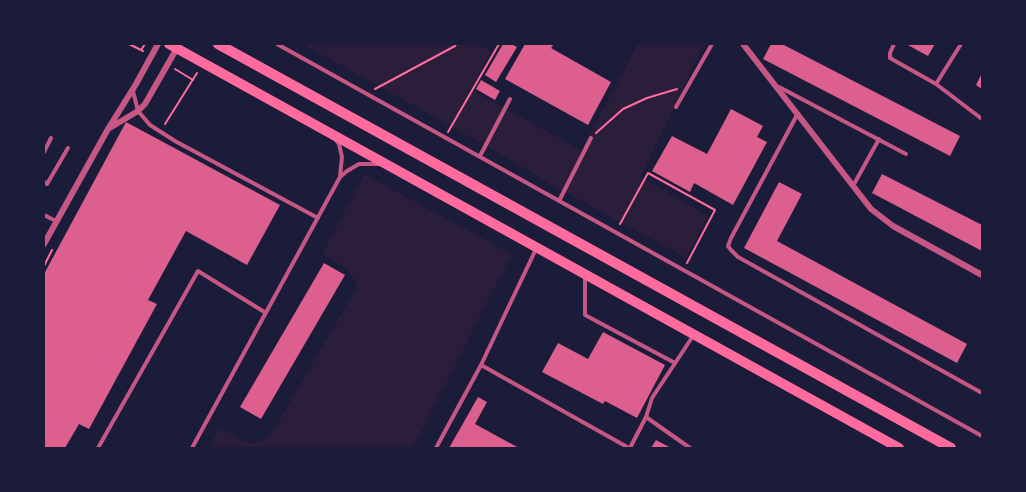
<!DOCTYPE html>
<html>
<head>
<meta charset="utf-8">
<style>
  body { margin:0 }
  #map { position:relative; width:1026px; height:492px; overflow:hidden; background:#1b1b3a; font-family:"DejaVu Sans",sans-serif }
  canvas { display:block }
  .frame { position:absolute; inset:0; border:45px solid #1b1b3a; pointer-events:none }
</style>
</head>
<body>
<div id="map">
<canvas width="1026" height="492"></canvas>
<div class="frame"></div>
</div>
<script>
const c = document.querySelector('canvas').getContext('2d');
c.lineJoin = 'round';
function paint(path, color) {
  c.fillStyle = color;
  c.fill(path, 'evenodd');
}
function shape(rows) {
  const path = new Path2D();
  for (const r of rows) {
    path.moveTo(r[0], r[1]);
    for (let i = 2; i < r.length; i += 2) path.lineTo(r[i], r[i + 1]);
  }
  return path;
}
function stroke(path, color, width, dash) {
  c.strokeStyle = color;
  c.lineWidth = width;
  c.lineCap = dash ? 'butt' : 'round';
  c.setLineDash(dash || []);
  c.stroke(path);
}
paint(shape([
  [307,44,478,44,491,51,472,90,581,150,638,44,704,44,641,177,708,216,686,258,563,191,483,144,306,46],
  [364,174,512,254,413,448,208,448,220,428,252,444,270,436,357,287,348,269,322,254]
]), '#2a1e3b');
paint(shape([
  [503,44,511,44,517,47,496,82,485,75],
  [525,44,554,44,551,48,611,82,588,125,505,79],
  [771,44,782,44,960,136,950,156,763,59],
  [906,44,935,44,928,56],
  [982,73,982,89,976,85],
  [481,80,500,91,495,100,476,89],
  [731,109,763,126,757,137,767,142,733,205,694,183,690,192,652,171,672,136,707,154],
  [126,122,280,205,247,265,186,231,148,300,157,304,89,429,79,424,65,448,44,448,44,274],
  [882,174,982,225,982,251,872,193],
  [779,182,802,194,777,241,967,344,957,363,744,248],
  [324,263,345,275,261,419,240,407],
  [603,332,665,365,637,418,605,401,603,404,542,372,558,343,588,359],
  [478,397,487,402,475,424,519,448,449,448],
  [656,440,671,448,651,448]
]), '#dd5f8e');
stroke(shape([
  [129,44,141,50],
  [143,51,141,50,145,44],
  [175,69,193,80],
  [375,89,455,46,456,44],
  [165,124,197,73],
  [448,132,499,44],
  [596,133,623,109,647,98,677,89],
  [620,224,648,173,715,210,687,263],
  [44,266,52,250]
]), '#ff6b9d', 2);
stroke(shape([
  [277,44,982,436],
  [894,44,890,53,890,58,936,84],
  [961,44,936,84,982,119],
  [779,87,906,154],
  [134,89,133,91,138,111,150,125,175,141,318,218],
  [676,107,712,44],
  [797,115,731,238,728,246,731,250,738,257,982,393],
  [336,140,339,144,342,157,340,176],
  [44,152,51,138],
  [480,156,510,99],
  [44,182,47,184,68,148],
  [853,186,879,139],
  [559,201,591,138],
  [44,215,56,221],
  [585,275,585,315,675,363],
  [481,365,629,448],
  [646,417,690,448],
  [98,448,198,271,266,313],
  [192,448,340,177,347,171,359,164,379,164],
  [436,448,481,365,536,249],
  [630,448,646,417,652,398,693,336]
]), '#c65784', 4);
stroke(shape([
  [743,44,871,209,893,226,982,275],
  [108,129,138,111,145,104,177,48],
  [44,244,108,129,136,84,158,44]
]), '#c65784', 6);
stroke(shape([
  [169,44,899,448],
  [218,44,951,448]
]), '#ff6b9d', 10);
</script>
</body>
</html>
